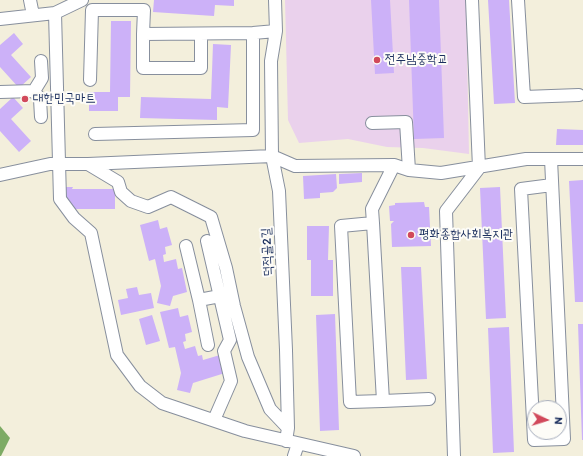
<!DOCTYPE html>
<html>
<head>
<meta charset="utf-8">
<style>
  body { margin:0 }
  #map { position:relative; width:583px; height:456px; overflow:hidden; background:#f3efdc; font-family:Itim,sans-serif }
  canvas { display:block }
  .north { position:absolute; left:527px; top:400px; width:40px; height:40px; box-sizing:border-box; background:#fdfcf7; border:1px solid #a3aaba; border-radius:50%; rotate:94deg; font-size:11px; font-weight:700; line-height:16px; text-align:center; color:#1b2f5e }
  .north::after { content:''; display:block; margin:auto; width:14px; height:18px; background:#d1495b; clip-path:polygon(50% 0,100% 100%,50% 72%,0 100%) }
</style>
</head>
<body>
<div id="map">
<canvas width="583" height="456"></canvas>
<div class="north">N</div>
</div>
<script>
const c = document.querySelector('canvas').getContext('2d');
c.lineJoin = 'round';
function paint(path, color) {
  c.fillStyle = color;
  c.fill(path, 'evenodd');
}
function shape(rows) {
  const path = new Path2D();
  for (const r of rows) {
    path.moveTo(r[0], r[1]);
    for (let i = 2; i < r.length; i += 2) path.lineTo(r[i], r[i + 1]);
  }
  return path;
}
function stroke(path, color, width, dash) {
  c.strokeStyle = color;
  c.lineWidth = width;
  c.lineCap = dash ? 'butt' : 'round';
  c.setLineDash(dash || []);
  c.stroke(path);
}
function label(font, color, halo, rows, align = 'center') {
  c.font = font + ' Itim,"Poor Story",sans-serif';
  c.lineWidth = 4;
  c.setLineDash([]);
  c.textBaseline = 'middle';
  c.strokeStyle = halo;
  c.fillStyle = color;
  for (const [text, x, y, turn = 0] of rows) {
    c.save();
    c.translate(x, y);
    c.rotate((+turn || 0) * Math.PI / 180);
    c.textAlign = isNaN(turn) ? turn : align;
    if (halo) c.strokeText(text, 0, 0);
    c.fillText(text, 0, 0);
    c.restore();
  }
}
paint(shape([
  [285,0,466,0,469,154,423,148,387,147,348,139,299,143,288,120]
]), '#ead1ec');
paint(shape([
  [0,426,10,438,1,456,0,456]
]), '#7dab64');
paint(shape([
  [154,0,234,0,234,6,215,5,214,16,153,12],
  [371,0,390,0,394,73,375,74],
  [409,0,439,0,444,138,414,139],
  [488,0,509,0,515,103,494,104],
  [111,21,131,21,130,97,118,97,118,111,89,111,89,92,110,92],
  [14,33,23,44,11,55,31,77,19,88,0,67,0,45],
  [213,44,231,45,228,108,217,107,217,120,140,118,141,97,211,99],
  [13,97,23,108,11,119,31,141,19,152,0,131,0,109],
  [557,129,583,130,583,145,556,145],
  [362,173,362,182,339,184,339,174],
  [336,174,337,188,333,192,320,193,320,198,304,199,303,176],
  [583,180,583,302,575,302,569,181],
  [64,187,73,187,72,189,115,189,115,209,75,209,64,197],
  [500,187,506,318,486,319,480,188],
  [424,202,425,207,429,207,431,246,392,247,391,224,394,221,390,221,389,206,395,205,395,203],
  [158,220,160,229,167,227,172,245,165,247,166,254,163,255,164,262,176,259,178,269,182,268,187,292,173,296,170,306,157,303,161,286,155,259,149,261,140,225],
  [307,226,329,226,328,260,333,260,333,296,311,296,311,260,307,260],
  [401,267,421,267,427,379,406,380],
  [137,287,139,295,151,293,154,308,121,315,118,300,128,298,126,289],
  [178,308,180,317,188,315,192,332,185,334,186,341,183,342,185,349,195,346,198,356,202,355,203,360,220,355,225,373,193,383,190,393,177,390,181,373,175,347,169,348,160,312],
  [335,314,339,430,320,431,316,315],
  [152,315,160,341,146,345,139,319],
  [578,324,583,324,583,440,582,440],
  [509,327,514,452,493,453,488,328]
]), '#ccb1f8');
const minor = shape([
  [30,0,33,15],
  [275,0,276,31,271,61,272,156,279,191,286,350,288,428,286,441],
  [518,0,524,97,579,95],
  [55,13,60,199,74,218,91,233,117,355,140,386,162,403,245,431,354,456],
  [0,19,55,13,82,0],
  [143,34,143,68,201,68,201,34],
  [90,80,92,10,144,10,143,34,253,33,276,31],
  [34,91,40,99,41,117],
  [0,92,34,91,42,78,41,61],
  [372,123,406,122,409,170],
  [95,134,253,130,253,33],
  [551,159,564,439,534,440,521,189,552,185],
  [88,164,118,182,121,192,131,201,148,207,171,197,211,217,226,268,234,306,248,357,270,409,288,428],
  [0,175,50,164,88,164,272,156,295,166,394,165,409,170,441,173,526,159,583,159],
  [373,223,341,226,350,402,383,401,373,223,372,209,394,165],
  [207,241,230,340,224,351,231,381,214,420],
  [186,246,199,300,220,296],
  [199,300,208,345],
  [383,401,429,399],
  [294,456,298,444],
  [454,456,446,211,479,168,472,0]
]);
stroke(minor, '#878f9d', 14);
stroke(minor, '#fff', 12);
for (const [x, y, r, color] of [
  [377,60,4,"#d1495b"],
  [25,99,4,"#d1495b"],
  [411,235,4,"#d1495b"]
]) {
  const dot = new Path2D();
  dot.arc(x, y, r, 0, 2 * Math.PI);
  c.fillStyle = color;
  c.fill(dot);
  stroke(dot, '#fdfcf7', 1.5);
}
label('13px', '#1b2f5e', '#fdfcf7', [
  ["전주남중학교",385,60],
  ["대한민국마트",33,99],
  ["평화종합사회복지관",419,235]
], 'left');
label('13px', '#1b2f5e', '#fdfcf7', [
  ["덕적골2길",268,252,-93]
]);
</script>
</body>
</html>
